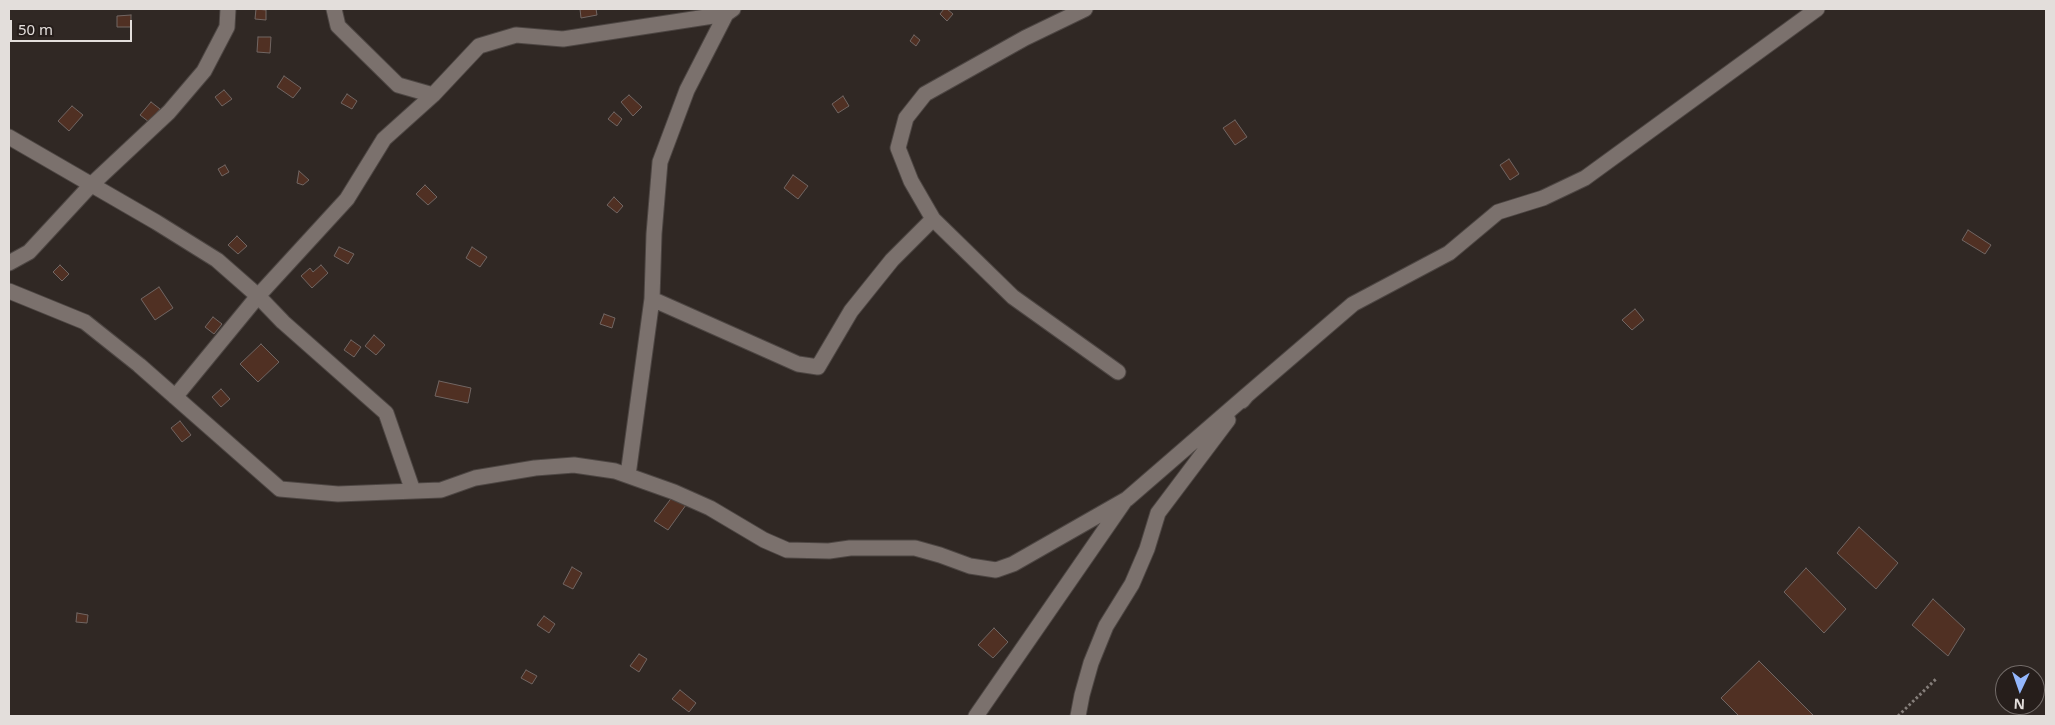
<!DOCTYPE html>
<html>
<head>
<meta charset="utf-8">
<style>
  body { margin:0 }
  #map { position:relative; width:2055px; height:725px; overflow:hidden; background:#302824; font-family:"Noto Sans",sans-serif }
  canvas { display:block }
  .frame { position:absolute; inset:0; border:10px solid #e3dedb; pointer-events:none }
  .north { position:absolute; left:1995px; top:665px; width:50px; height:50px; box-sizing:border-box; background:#261e1b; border:1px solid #726b68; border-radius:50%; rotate:183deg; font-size:14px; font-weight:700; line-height:20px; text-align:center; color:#e3dedb }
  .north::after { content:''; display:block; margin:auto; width:18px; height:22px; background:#94b7fd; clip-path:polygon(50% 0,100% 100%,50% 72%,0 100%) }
  .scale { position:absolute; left:10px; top:20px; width:122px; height:22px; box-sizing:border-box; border:2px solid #e3dedb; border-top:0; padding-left:6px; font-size:15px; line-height:18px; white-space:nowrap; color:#e3dedb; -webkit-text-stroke:4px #261e1b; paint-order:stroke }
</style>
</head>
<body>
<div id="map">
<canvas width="2055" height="725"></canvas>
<div class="frame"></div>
<div class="north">N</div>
<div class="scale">50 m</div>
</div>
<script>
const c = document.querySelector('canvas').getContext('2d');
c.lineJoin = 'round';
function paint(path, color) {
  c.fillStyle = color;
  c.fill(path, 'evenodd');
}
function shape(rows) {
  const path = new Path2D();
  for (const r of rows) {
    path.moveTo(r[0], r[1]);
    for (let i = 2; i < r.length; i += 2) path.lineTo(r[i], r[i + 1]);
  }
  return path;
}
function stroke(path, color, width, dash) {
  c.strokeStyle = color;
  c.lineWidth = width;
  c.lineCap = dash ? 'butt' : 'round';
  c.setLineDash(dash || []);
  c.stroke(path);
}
const building = shape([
  [256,9,266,10,266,20,255,19,256,9],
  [580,9,596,9,597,15,581,18,580,9],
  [944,9,947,9,953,14,947,21,940,14,944,9],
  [131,15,131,27,117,27,117,16,131,15],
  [914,35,920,40,916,46,910,41,914,35],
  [258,37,271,37,270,53,257,52,258,37],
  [284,76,301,88,293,98,277,87,284,76],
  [224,90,232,99,222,106,215,97,224,90],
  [347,94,357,101,352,109,341,103,347,94],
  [629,95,642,107,633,116,621,102,629,95],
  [843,96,849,106,838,113,832,104,843,96],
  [151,102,160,109,149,122,140,115,151,102],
  [72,106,83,115,69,131,58,121,72,106],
  [614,112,622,119,617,126,608,119,614,112],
  [1235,120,1247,137,1235,145,1223,128,1235,120],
  [1509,159,1519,174,1510,180,1500,165,1509,159],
  [225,165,229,172,222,176,218,169,225,165],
  [299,171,309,180,303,185,297,183,299,171],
  [793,175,808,186,798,199,784,188,793,175],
  [425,185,437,197,428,205,416,194,425,185],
  [614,197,623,206,617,213,607,205,614,197],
  [1968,230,1991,245,1985,254,1962,240,1968,230],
  [237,236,247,246,238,254,228,245,237,236],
  [339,247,354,254,348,264,334,256,339,247],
  [472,247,487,257,480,267,466,258,472,247],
  [60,265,69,274,62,281,53,272,60,265],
  [321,265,328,273,312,288,301,276,310,268,313,272,321,265],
  [159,287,173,308,155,320,141,299,159,287],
  [1635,309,1644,320,1632,330,1622,320,1635,309],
  [604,314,615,318,612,328,600,324,604,314],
  [213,317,222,324,214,334,205,327,213,317],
  [374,335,385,345,376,355,365,346,374,335],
  [351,340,361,347,354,357,344,350,351,340],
  [261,344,279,362,258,382,240,364,261,344],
  [439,381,471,388,468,403,435,396,439,381],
  [221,389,230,399,221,407,212,397,221,389],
  [180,421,191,435,182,442,171,428,180,421],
  [673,496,686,505,668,530,654,521,673,496],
  [1859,527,1898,563,1876,589,1837,553,1859,527],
  [572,567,582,573,573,589,563,584,572,567],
  [1806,568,1846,609,1824,633,1784,592,1806,568],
  [1933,599,1965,629,1948,656,1912,625,1933,599],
  [77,613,88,615,87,623,76,622,77,613],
  [544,616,555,624,549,633,537,625,544,616],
  [994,628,1008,642,993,658,978,645,994,628],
  [639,654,647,659,639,672,630,666,639,654],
  [1759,661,1814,716,1739,716,1721,698,1759,661],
  [526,670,537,676,532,684,521,678,526,670],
  [680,690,696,703,689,712,672,699,680,690]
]);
paint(building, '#503023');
stroke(building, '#716663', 1);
const minor = shape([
  [334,9,338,26,398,85,433,95],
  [1085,9,1025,38,925,94,906,118,898,148,911,181,933,219,1013,297,1118,372],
  [9,137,156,222,217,260,258,296,283,322,386,413,413,491],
  [9,263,29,252,91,185,169,112,204,71,227,27,228,9],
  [9,291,85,322,139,365,280,489,338,494,441,490,475,478,535,468,574,465,615,471,674,492,710,508,764,540,787,550,829,551,850,548,915,548,940,555,970,566,996,570,1013,564,1127,499,1247,395],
  [652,299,798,364,818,367,851,311,892,260,933,219],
  [175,397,258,296,347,199,384,139,433,95,479,46,516,35,563,39,726,14,733,9],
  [1242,401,1247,395,1353,304,1449,253,1498,212,1543,198,1585,178,1817,9],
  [628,475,652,299,654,234,660,162,687,90,726,14],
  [976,716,1124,502],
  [1078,716,1082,695,1091,663,1106,626,1132,584,1147,549,1158,513,1228,420]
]);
stroke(minor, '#4d4643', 17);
stroke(shape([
  [1898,716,1937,678]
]), '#857e7a', 3, [2.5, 2.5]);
stroke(minor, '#7b716d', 15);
</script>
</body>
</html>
